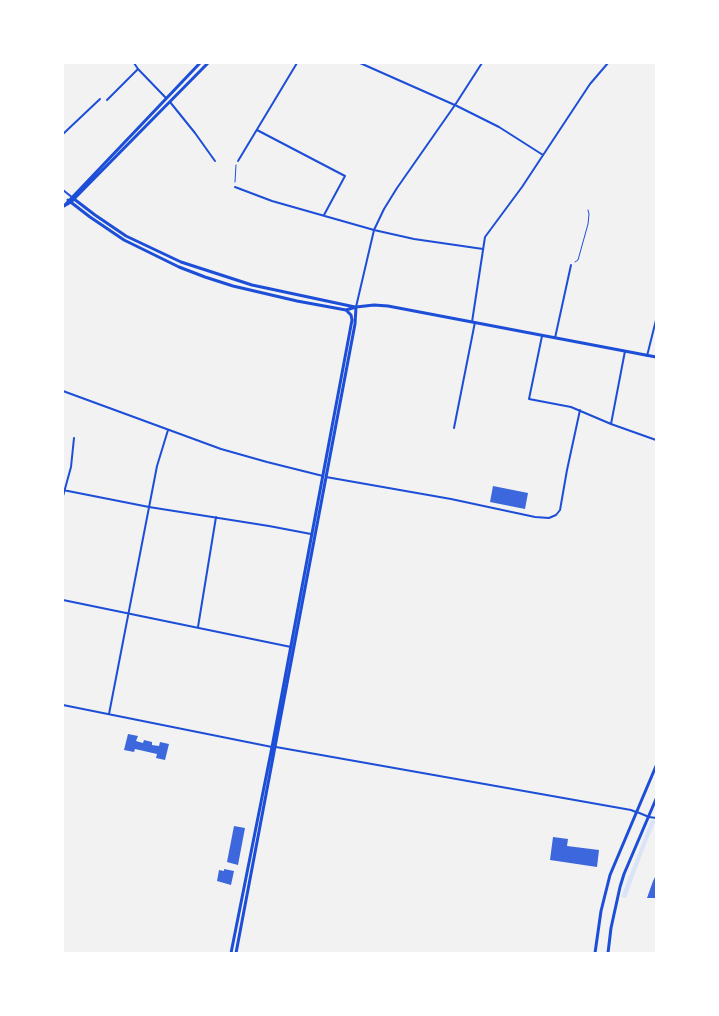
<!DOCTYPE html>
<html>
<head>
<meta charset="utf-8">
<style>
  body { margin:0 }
  #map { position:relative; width:719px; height:1016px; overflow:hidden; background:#f2f2f2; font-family:"Alegreya Sans",sans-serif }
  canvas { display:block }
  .frame { position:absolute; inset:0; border:64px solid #fff; pointer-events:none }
</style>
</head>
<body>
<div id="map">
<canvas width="719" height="1016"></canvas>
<div class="frame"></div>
</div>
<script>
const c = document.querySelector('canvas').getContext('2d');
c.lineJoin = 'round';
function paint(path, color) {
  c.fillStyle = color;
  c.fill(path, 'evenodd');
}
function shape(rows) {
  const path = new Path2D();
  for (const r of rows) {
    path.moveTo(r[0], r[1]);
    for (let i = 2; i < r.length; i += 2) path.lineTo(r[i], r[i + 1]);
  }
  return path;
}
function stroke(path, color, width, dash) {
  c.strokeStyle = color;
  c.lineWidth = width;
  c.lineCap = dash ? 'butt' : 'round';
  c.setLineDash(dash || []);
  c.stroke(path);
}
paint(shape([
  [651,820,656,820,646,844,626,898,621,897]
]), '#dbe4f7');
paint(shape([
  [493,486,528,493,525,509,490,502],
  [128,734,138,736,136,741,143,743,144,740,152,742,152,745,159,746,160,742,169,744,165,760,156,758,157,754,135,749,134,752,124,750],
  [234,826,245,828,238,865,227,862],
  [553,837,568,839,567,846,599,850,597,867,550,860],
  [224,869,234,871,231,885,217,881,219,870,224,871],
  [656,875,656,898,647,898,653,881]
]), '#3d67dc');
stroke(shape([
  [235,182,236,165],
  [575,262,578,260,588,224,589,214,588,210]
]), '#1d4ed8', 1);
stroke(shape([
  [134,63,138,69,166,98],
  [360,63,457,106,499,127,543,155],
  [107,100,138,69],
  [170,102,195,133,215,161],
  [257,130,345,176,324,215],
  [63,134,100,99],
  [238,161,297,63],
  [235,187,272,201,374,230,414,239,483,249],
  [356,307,374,230,384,209,397,188,455,105,482,63],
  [472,322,485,237,522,187,590,84,608,63],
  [542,336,529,399,571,407,611,424,656,440],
  [555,338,571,265],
  [647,356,656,320],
  [63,391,221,449,267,462,323,476],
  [611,424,625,351],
  [454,428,475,322],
  [326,477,451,499,535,517,549,518,556,515,560,510,567,470,580,410],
  [63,490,149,507,269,526,311,534],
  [63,496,71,467,74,438],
  [63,600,291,647],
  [198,627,216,517],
  [109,714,157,466,168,430],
  [637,812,649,817,656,818]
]), '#1d4ed8', 2);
stroke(shape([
  [63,190,73,198],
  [63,705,272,747],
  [276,747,631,810,636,812]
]), '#1d4ed8', 2);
stroke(shape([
  [74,199,95,215,126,236,181,262,252,285,355,307],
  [68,200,90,217,124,240,179,267,205,277,233,286,297,301,346,310,356,307,374,305,388,306,656,357],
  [64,206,71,202,208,63],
  [64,206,200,63],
  [231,953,272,747,352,320,351,315,346,310],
  [236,953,355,324,356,307]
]), '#1d4ed8', 3);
stroke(shape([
  [595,953,601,911,610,875,656,766],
  [608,953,611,928,620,887,624,874,656,799]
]), '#1d4ed8', 3);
</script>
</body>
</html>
